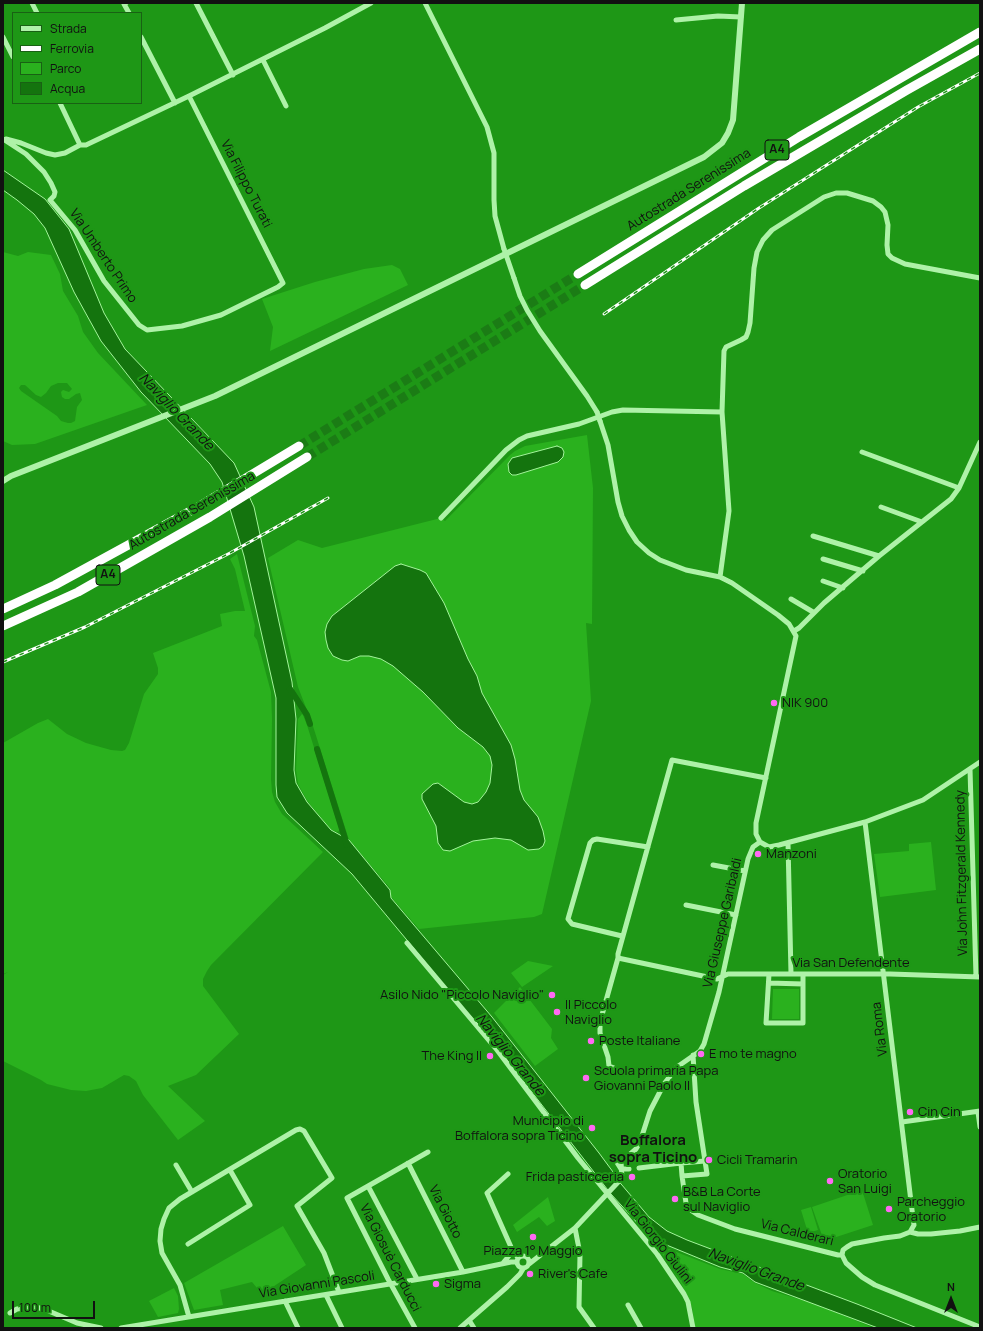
<!DOCTYPE html>
<html>
<head>
<meta charset="utf-8">
<style>
  body { margin:0 }
  #map { position:relative; width:983px; height:1331px; overflow:hidden; background:#1e9716; font-family:Manrope,sans-serif }
  canvas { display:block }
  .frame { position:absolute; inset:0; border:4px solid #111; pointer-events:none }
  .legend { position:absolute; left:12px; top:12px; width:130px; height:92px; box-sizing:border-box; background:#1e9716; border:1px solid #196114; margin:0; padding:5px 7px; list-style:none; font-size:12px; color:#111 }
  .legend li { display:flex; align-items:center; gap:8px; height:20px }
  .legend b { width:20px; border:1px solid #196114 }
  .north { position:absolute; left:931px; top:1279px; width:40px; height:40px; -webkit-text-stroke:3px #1e9716; paint-order:stroke; rotate:0deg; font-size:11px; font-weight:700; line-height:16px; text-align:center; color:#111 }
  .north::after { content:''; display:block; margin:auto; width:14px; height:18px; background:#111; clip-path:polygon(50% 0,100% 100%,50% 72%,0 100%) }
  .scale { position:absolute; left:12px; top:1301px; width:83px; height:18px; box-sizing:border-box; border:2px solid #111; border-top:0; padding-left:5px; font-size:12px; line-height:14px; white-space:nowrap; color:#111; -webkit-text-stroke:3px #1e9716; paint-order:stroke }
</style>
</head>
<body>
<div id="map">
<canvas width="983" height="1331"></canvas>
<div class="frame"></div>
<ul class="legend">
<li><b style="height:5px;background:#aef2a8"></b>Strada</li>
<li><b style="height:5px;background:#fff"></b>Ferrovia</li>
<li><b style="height:11px;background:#2ab11e"></b>Parco</li>
<li><b style="height:11px;background:#14740e"></b>Acqua</li>
</ul>
<div class="north">N</div>
<div class="scale">100 m</div>
</div>
<script>
const c = document.querySelector('canvas').getContext('2d');
c.lineJoin = 'round';
function paint(path, color) {
  c.fillStyle = color;
  c.fill(path, 'evenodd');
}
function shape(rows) {
  const path = new Path2D();
  for (const r of rows) {
    if (r.length === 3) {
      path.moveTo(r[0] + r[2], r[1]);
      path.arc(r[0], r[1], r[2], 0, 2 * Math.PI);
      continue;
    }
    path.moveTo(r[0], r[1]);
    for (let i = 2; i < r.length; i += 2) path.lineTo(r[i], r[i + 1]);
  }
  return path;
}
function stroke(path, color, width, dash) {
  c.strokeStyle = color;
  c.lineWidth = width;
  c.lineCap = dash ? 'butt' : 'round';
  c.setLineDash(dash || []);
  c.stroke(path);
}
function label(font, color, halo, rows, align = 'center') {
  c.font = font + ' Manrope,sans-serif';
  c.lineWidth = 4;
  c.setLineDash([]);
  c.textBaseline = 'middle';
  c.strokeStyle = halo;
  c.fillStyle = color;
  for (const [text, x, y, turn = 0] of rows) {
    c.save();
    c.translate(x, y);
    c.rotate((+turn || 0) * Math.PI / 180);
    c.textAlign = isNaN(turn) ? turn : align;
    if (halo) c.strokeText(text, 0, 0);
    c.fillText(text, 0, 0);
    c.restore();
  }
}
paint(shape([
  [3,252,18,256,28,252,51,255,60,274,63,291,78,316,83,332,98,353,147,405,35,444,12,445,3,441],
  [58,383,67,383,72,389,69,392,63,390,61,392,62,397,65,399,69,399,76,394,80,393,82,400,77,407,75,421,71,423,68,423,61,421,57,416,21,391,19,388,21,385,25,385,36,395,41,397,46,393,51,386],
  [392,265,400,269,408,285,270,351,273,327,262,299,315,282,364,269],
  [587,435,593,488,592,624,586,623,591,701,542,914,534,917,419,929,391,897,390,888,349,840,312,723,298,687,268,558,298,540,322,548,441,518,445,521,510,455,515,451,525,446],
  [237,554,255,626,254,636,257,640,271,692,272,719,271,779,272,792,275,802,282,814,323,852,211,965,207,971,203,979,203,986,239,1034,196,1075,168,1086,205,1121,178,1140,143,1095,136,1081,129,1076,124,1075,102,1088,86,1091,71,1090,47,1084,41,1080,3,1061,3,975,8,972,3,974,3,743,38,723,48,719,67,734,86,743,111,750,122,751,125,750,129,743,144,694,158,674,158,668,153,653,222,626,220,614,235,611,245,611,235,569,230,559],
  [302,714,303,715,307,725,339,828,339,831,337,832,330,829,308,802,298,784,296,770,298,719],
  [931,842,936,890,880,897,874,854,909,851,909,844],
  [528,961,553,966,522,987,511,973],
  [520,987,552,1029,551,1038,558,1049,535,1066,494,1013],
  [773,989,799,989,799,1019,772,1019],
  [862,1190,873,1225,824,1241,812,1207],
  [548,1197,555,1221,547,1226,539,1217,517,1232,513,1225],
  [811,1207,818,1230,808,1233,801,1210],
  [283,1226,306,1265,262,1294,252,1282,220,1290,223,1305,194,1310,184,1283],
  [656,1244,720,1269,743,1274,755,1283,772,1291,815,1304,874,1328,695,1328,692,1307,682,1285],
  [174,1288,178,1296,179,1309,178,1313,158,1317,149,1301]
]), '#2ab11e');
const water = shape([
  [3,170,45,199,69,229,104,313,125,349,234,463,254,507,292,682,296,719,294,770,296,783,307,802,331,830,349,840,390,890,391,898,492,1017,599,1153,616,1176,616,1178,649,1217,667,1231,687,1240,857,1304,917,1328,878,1328,755,1282,743,1273,720,1267,652,1239,611,1194,486,1033,465,1010,352,874,287,813,277,797,276,785,276,698,244,556,222,482,210,464,141,392,101,341,74,292,45,228,34,214,17,200,3,190,3,170],
  [557,446,562,448,564,452,563,457,558,462,516,475,512,475,509,472,508,464,512,458,557,446],
  [401,564,420,570,426,573,444,603,468,659,477,676,482,693,511,745,515,759,520,790,524,800,538,817,543,831,545,841,543,846,539,849,528,850,511,840,495,838,473,841,450,851,443,850,438,843,436,826,422,799,422,794,433,784,438,783,464,802,472,804,478,802,486,792,490,783,492,765,490,756,483,747,458,728,423,692,393,666,381,659,369,656,360,656,348,661,342,660,333,656,328,648,326,640,325,632,327,624,332,616,395,566,401,564]
]);
paint(water, '#14740e');
stroke(water, '#a3f49b', 1);
stroke(shape([
  [290,689,307,715,310,724],
  [317,749,347,845]
]), '#14740e', 6);
stroke(shape([
  [299,446,578,274],
  [307,457,585,285]
]), '#1b7c15', 9, [9, 4.5]);
stroke(shape([
  [32,3,37,13],
  [126,3,124,4,129,13],
  [196,3,233,75],
  [425,3,487,127,494,153,494,200,495,216,504,249],
  [676,20,718,16,741,17],
  [3,37,13,57],
  [141,37,175,103],
  [263,60,286,106],
  [60,103,80,145],
  [3,139,26,154,44,172,51,183,55,192,54,196,50,200,75,230,104,281,139,325,147,330,182,326,221,315,278,287,283,283,189,96],
  [6,139,21,143,46,153,55,155,65,153,80,145,86,145,189,96,325,28,371,3],
  [514,278,520,296,527,310,540,331,587,396,597,412],
  [862,452,959,488],
  [881,507,922,522],
  [441,518,506,450,519,440,527,436,579,424,612,412,623,410,722,412],
  [813,536,879,556],
  [823,559,863,571],
  [720,577,729,511,722,412,724,351,726,347,741,340,746,337,748,332,750,323,754,268,757,252,763,240,772,230,824,197,836,193,847,193,873,201,881,207,885,212,888,225,887,245,888,254,892,258,905,264,980,278],
  [823,581,843,588],
  [791,599,813,612],
  [794,631,799,628,824,603,879,556,951,499,959,488,980,442],
  [970,769,976,977],
  [865,822,913,1218,914,1225,910,1232],
  [760,842,769,847,779,845,865,822,923,800,980,762],
  [788,843,791,974],
  [713,865,745,871],
  [686,905,736,915],
  [622,936,572,924,568,919,590,843,593,840,597,839,648,847],
  [407,943,497,1050,578,1158,657,1254,684,1294,688,1302,693,1328],
  [618,958,717,979,728,974,890,974,980,977],
  [769,974,766,1023,803,1023,803,974],
  [769,983,803,984],
  [693,1055,696,1102,705,1161],
  [614,1068,609,1066,608,1057,600,1033,600,1022,618,958,618,954,672,760,766,778],
  [978,1112,980,1127],
  [902,1122,980,1111],
  [616,1161,621,1169,629,1169],
  [408,1163,463,1272],
  [176,1165,192,1192],
  [639,1168,681,1163,705,1161,707,1174,682,1176,681,1163],
  [508,1174,487,1193,511,1247,518,1258],
  [682,1176,686,1203,692,1211,698,1215,735,1229,838,1255,842,1255],
  [368,1186,417,1279],
  [575,1228,580,1254,579,1307,594,1328],
  [188,1244,250,1205,230,1170],
  [842,1255,846,1263,862,1277,875,1285,980,1327],
  [842,1255,843,1250,847,1247,852,1244,884,1238,900,1236,910,1232,918,1234,931,1234,960,1231,980,1227],
  [523,1262,6],
  [503,1263,513,1251],
  [529,1264,575,1228,622,1178,621,1162,636,1149,640,1142,650,1111,664,1084,677,1067,700,1051,704,1044,719,992,748,859,753,847,760,842,756,834,756,823,796,636,789,624,778,615,732,583,720,577,686,570,660,560,649,553,637,542,629,530,622,516,618,502,608,445,600,421],
  [326,1295,342,1328],
  [285,1301,298,1328],
  [628,1305,641,1328],
  [10,1313,17,1309,35,1307,44,1309,77,1323,101,1328],
  [189,1317,180,1285,162,1253,160,1241,161,1229,164,1219,169,1208,180,1199,296,1130,300,1129,304,1131,332,1178,297,1206,324,1253,339,1292],
  [469,1320,474,1328],
  [121,1328,463,1272,511,1262,516,1262],
  [415,1328,388,1279,347,1198,428,1152],
  [460,1328,507,1287,520,1274,523,1269]
]), '#aef2a8', 5);
stroke(shape([
  [3,481,11,476,215,396,704,157,722,143,728,133,733,120,742,3]
]), '#aef2a8', 6);
stroke(shape([
  [578,274,799,137,980,32],
  [585,285,744,186,907,90,980,49],
  [3,609,55,585,196,508,299,446],
  [3,626,78,592,210,517,307,457]
]), '#fff', 9);
const rail = shape([
  [604,314,759,208,918,107,980,73],
  [3,662,85,627,230,553,328,498]
]);
stroke(rail, '#fff', 3);
stroke(rail, '#1e9716', 1.5, [4.5]);
stroke(shape([
  [504,249,514,278],
  [597,412,600,421]
]), '#aef2a8', 5);
for (const [x, y, r, color] of [
  [774,703,4,"#ff69f3"],
  [758,854,4,"#ff69f3"],
  [552,995,4,"#ff69f3"],
  [557,1012,4,"#ff69f3"],
  [591,1041,4,"#ff69f3"],
  [701,1054,4,"#ff69f3"],
  [490,1056,4,"#ff69f3"],
  [586,1078,4,"#ff69f3"],
  [910,1112,4,"#ff69f3"],
  [592,1128,4,"#ff69f3"],
  [709,1160,4,"#ff69f3"],
  [632,1177,4,"#ff69f3"],
  [830,1181,4,"#ff69f3"],
  [675,1199,4,"#ff69f3"],
  [889,1209,4,"#ff69f3"],
  [533,1237,4,"#ff69f3"],
  [530,1274,4,"#ff69f3"],
  [436,1284,4,"#ff69f3"]
]) {
  const dot = new Path2D();
  dot.arc(x, y, r, 0, 2 * Math.PI);
  c.fillStyle = color;
  c.fill(dot);
  stroke(dot, '#1e9716', 1.5);
}
for (const [x, y, w] of [
  [777,150,24],
  [108,575,24]
]) {
  const box = new Path2D();
  box.roundRect(x - w / 2, y - 10, w, 20, 3);
  c.fillStyle = '#1e9716';
  c.fill(box);
  stroke(box, '#111', 1);
}
label('bold 12px', '#111', null, [
  ["A4",777,150],
  ["A4",108,575]
]);
label('13px', '#111', '#1e9716', [
  ["Via Filippo Turati",246,184,63],
  ["Autostrada Serenissima",689,190,-32],
  ["Via Umberto Primo",103,256,56],
  ["Autostrada Serenissima",192,511,-30],
  ["Via John Fitzgerald Kennedy",962,873,-91],
  ["Via Giuseppe Garibaldi",723,923,-77],
  ["Via San Defendente",851,963],
  ["Via Roma",880,1029,-97],
  ["Via Giotto",445,1212,63],
  ["Via Calderari",797,1233,14],
  ["Via Giorgio Giulini",658,1242,52],
  ["Via Giosuè Carducci",390,1258,63],
  ["Via Giovanni Pascoli",317,1285,-9]
]);
label('13px', '#111', '#1e9716', [
  ["NIK 900",782,703],
  ["Manzoni",766,854],
  ["Asilo Nido \"Piccolo Naviglio\"",544,995,"right"],
  ["Il Piccolo",565,1005],
  ["Naviglio",565,1020],
  ["Poste Italiane",599,1041],
  ["E mo te magno",709,1054],
  ["The King II",482,1056,"right"],
  ["Scuola primaria Papa",594,1071],
  ["Giovanni Paolo II",594,1086],
  ["Cin Cin",918,1112],
  ["Municipio di",584,1121,"right"],
  ["Boffalora sopra Ticino",584,1136,"right"],
  ["Cicli Tramarin",717,1160],
  ["Oratorio",838,1174],
  ["San Luigi",838,1189],
  ["Frida pasticceria",624,1177,"right"],
  ["B&B La Corte",683,1192],
  ["sul Naviglio",683,1207],
  ["Parcheggio",897,1202],
  ["Oratorio",897,1217],
  ["Piazza 1° Maggio",533,1251,"center"],
  ["River's Cafe",538,1274],
  ["Sigma",444,1284]
], 'left');
label('italic 14px', '#111', '#1e9716', [
  ["Naviglio Grande",176,412,46],
  ["Naviglio Grande",510,1055,51],
  ["Naviglio Grande",756,1270,20]
]);
label('bold 15px', '#111', '#1e9716', [
  ["Boffalora",653,1141],
  ["sopra Ticino",653,1158]
]);
</script>
</body>
</html>
